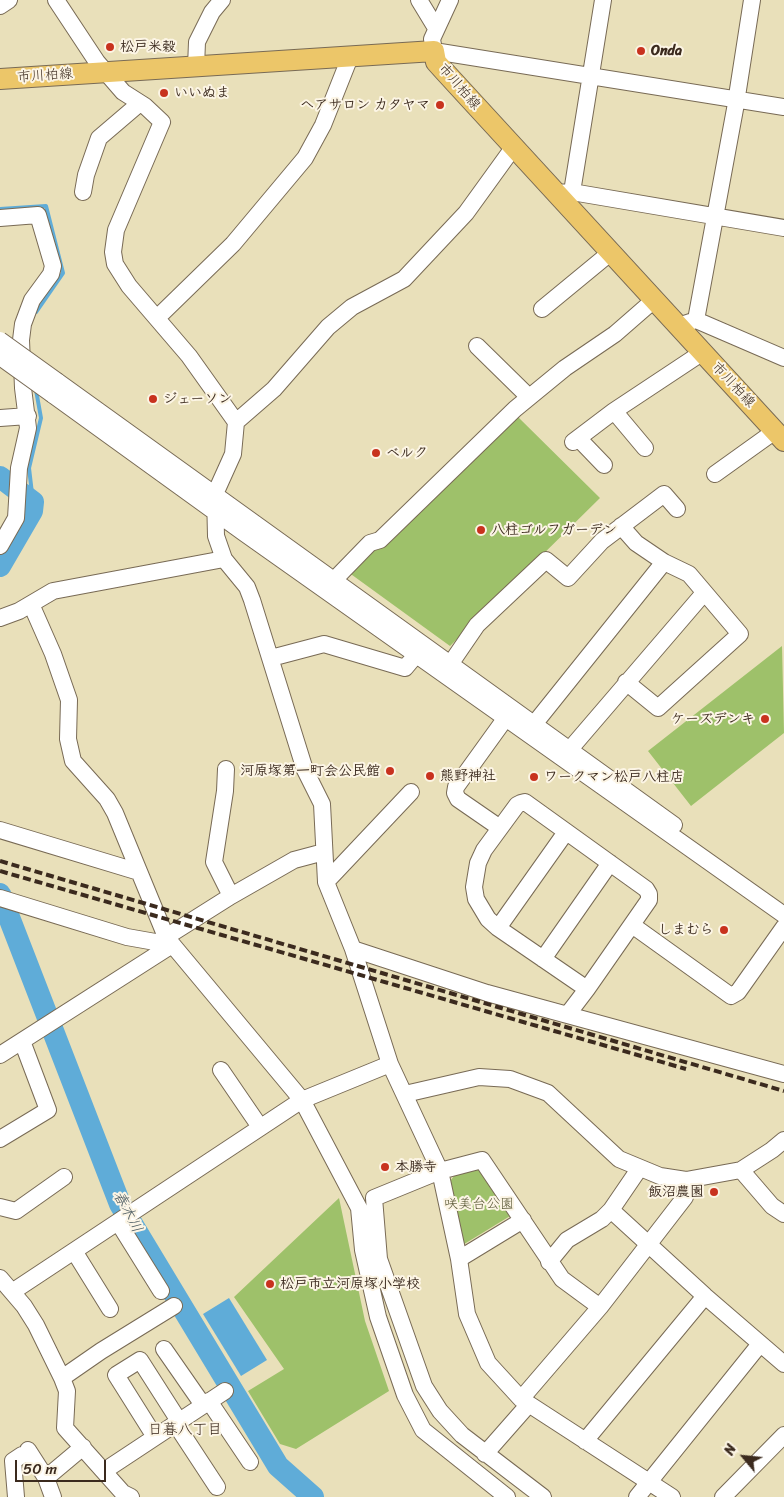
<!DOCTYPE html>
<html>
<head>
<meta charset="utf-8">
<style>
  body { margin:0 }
  #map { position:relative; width:784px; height:1497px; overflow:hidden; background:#e9e0ba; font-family:Sriracha,sans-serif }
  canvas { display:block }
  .north { position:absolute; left:719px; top:1432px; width:50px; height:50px; -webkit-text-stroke:4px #fcf5e5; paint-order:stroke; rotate:298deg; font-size:14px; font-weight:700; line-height:20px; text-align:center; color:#3b2a1e }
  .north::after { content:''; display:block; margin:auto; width:18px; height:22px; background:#3b2a1e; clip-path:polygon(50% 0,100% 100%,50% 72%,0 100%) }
  .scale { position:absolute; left:15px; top:1460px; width:91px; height:22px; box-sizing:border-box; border:2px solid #3b2a1e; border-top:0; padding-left:6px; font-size:15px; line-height:18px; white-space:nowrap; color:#3b2a1e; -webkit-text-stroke:4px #fcf5e5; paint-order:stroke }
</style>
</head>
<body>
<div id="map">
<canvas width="784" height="1497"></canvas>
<div class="north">N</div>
<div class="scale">50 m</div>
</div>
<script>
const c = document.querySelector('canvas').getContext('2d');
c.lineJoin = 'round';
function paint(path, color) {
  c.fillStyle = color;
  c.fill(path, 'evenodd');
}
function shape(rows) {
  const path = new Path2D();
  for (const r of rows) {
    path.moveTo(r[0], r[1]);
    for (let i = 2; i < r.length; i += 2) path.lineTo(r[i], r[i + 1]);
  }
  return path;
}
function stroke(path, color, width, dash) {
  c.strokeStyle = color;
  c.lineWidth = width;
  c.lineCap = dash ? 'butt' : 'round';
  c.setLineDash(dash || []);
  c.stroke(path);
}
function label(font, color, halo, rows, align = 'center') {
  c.font = font + ' Sriracha,"Klee One",sans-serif';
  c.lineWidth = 4;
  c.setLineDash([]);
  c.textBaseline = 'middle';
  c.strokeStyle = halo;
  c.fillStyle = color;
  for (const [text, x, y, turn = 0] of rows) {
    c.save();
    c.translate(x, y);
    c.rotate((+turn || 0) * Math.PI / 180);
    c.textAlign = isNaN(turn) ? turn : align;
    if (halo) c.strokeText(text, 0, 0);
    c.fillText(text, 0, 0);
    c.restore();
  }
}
paint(shape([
  [517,416,600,498,450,646,348,572],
  [782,646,784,733,691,806,648,751],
  [480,1165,515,1213,461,1246,450,1181,455,1175],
  [339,1198,365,1321,389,1391,296,1449,280,1444,248,1391,284,1369,234,1297]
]), '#9ec16a');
paint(shape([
  [229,1298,267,1360,241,1376,203,1314]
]), '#5facd8');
stroke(shape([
  [0,209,46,206,63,273,36,312],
  [33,502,29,468,41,418,36,390]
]), '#5facd8', 4);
stroke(shape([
  [0,477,33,502,32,511,0,566],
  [0,894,120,1204,278,1466,313,1497]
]), '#5facd8', 22);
const minor = shape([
  [56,0,97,62,123,92,145,106,162,122,116,230,113,252,115,264,129,286,189,356,236,422,233,454,215,494,216,536,224,559,247,587,252,600,305,770,322,804,326,882,353,949,390,1064,440,1171,459,1259,467,1314,488,1363,521,1399,672,1497],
  [419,0,436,28],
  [450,0,432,39,434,51,784,107],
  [0,6,9,0],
  [196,67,197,42,212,12,222,0],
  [83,192,86,175,99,138,140,103],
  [572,192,603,0],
  [556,193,572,192,784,228],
  [0,218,38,215,53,266,51,274,32,300,23,324,21,340,23,388,28,428,19,468,16,518,0,546],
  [542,309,610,253],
  [157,318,233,244,305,158,323,125,350,57],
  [696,320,784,358],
  [678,326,696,320,735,109,752,0],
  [477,346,529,397],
  [57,381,674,825],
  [53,395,244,533,784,915],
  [614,411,645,448],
  [0,418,28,416],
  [236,422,274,389,328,327,352,307,404,279,466,213,513,148],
  [578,438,604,465],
  [573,442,614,411,703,352],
  [715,474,775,431],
  [621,526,636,543,664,562],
  [335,579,370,543,380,540,515,409,565,368,615,334,654,300],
  [31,604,53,654,69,700,68,739,73,761,107,799,115,813,166,937,302,1100,359,1208,363,1250,378,1317,405,1395,423,1430,507,1497],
  [0,618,19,611,53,591,224,559],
  [271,658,324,644,405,668,416,655],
  [451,663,477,625,546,560,568,578,602,541,664,494,677,509],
  [535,723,664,562,689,574,740,634,658,708,626,682],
  [571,748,704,593],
  [226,769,225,791,214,862,231,896],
  [500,828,458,799,455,793,456,787,505,719],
  [0,830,139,872],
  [326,882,411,792],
  [0,898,127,937,172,945],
  [632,925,731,996,738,992,784,927],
  [498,928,566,832],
  [166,937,231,896,294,860,324,852],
  [353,949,487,993,784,1074],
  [543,959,610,863],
  [568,1014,587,989,649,900,649,894,646,889,525,802,521,803,517,805,484,850,478,863,474,887,476,899,488,919,498,928,587,989],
  [0,1055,172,945],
  [221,1070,260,1127],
  [405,1094,479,1077,510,1079,548,1093,619,1159,660,1176,686,1180,741,1170,772,1150,784,1140],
  [0,1139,48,1110,22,1041],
  [741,1170,772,1206,784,1214],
  [0,1207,16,1211,64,1177],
  [611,1210,705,1296,784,1364],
  [118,1222,161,1291],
  [74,1251,110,1309],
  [459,1259,523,1220],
  [549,1262,567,1240,602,1219,611,1210,639,1169],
  [0,1278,24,1306,36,1325,62,1378,67,1391,65,1428,123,1493,131,1497],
  [12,1292,302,1100,390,1064],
  [600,1307,685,1197,686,1180],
  [164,1349,203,1405],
  [62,1378,101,1351,174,1306],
  [521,1399,600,1307,562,1279,482,1160,440,1171,374,1198,379,1259,424,1386,440,1411,462,1435,543,1497],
  [209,1401,250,1462],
  [175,1423,217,1487],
  [155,1437,116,1375,140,1360,179,1421],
  [585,1441,705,1296],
  [28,1450,46,1478,53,1497],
  [485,1454,529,1404],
  [104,1471,225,1391],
  [46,1478,83,1447],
  [16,1497,13,1461,22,1455],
  [637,1497,760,1344],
  [723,1497,784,1435]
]);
const major = shape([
  [0,79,434,51,436,62,445,72,784,441]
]);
stroke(minor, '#786a55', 18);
stroke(major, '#786a55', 22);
stroke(minor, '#fff', 16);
stroke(major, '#ecc669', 20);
stroke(shape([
  [0,861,784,1091],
  [0,871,686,1069]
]), '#3b2a1e', 4, [8, 4]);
const minorBridge = shape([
  [0,340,57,381],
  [0,357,53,395]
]);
stroke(minorBridge, '#786a55', 18, []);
stroke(minorBridge, '#fff', 16);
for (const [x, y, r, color] of [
  [110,47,5,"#c8321e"],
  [641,51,5,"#c8321e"],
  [164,93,5,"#c8321e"],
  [440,105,5,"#c8321e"],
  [153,399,5,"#c8321e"],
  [376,453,5,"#c8321e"],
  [481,530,5,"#c8321e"],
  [765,719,5,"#c8321e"],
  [390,771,5,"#c8321e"],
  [430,776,5,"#c8321e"],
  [534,777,5,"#c8321e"],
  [724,930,5,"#c8321e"],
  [385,1167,5,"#c8321e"],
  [714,1192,5,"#c8321e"],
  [270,1284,5,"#c8321e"]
]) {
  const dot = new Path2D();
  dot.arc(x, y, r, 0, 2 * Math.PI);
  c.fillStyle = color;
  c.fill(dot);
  stroke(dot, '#fcf5e5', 2);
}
label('bold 14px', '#3b2a1e', '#fcf5e5', [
  ["松戸米穀",120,47],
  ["Onda",651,51],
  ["いいぬま",174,93],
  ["ヘアサロン カタヤマ",430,105,"right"],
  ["ジェーソン",163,399],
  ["ベルク",386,453],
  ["八柱ゴルフガーデン",491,530],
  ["ケーズデンキ",755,719,"right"],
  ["河原塚第一町会公民館",380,771,"right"],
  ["熊野神社",440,776],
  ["ワークマン松戸八柱店",544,777],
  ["しまむら",714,930,"right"],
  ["本勝寺",395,1167],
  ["飯沼農園",704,1192,"right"],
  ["松戸市立河原塚小学校",280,1284]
], 'left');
label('14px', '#3b2a1e', '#fcf5e5', [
  ["市川柏線",45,76,-4],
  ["市川柏線",459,87,49],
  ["市川柏線",733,385,47]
]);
label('14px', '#595735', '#fcf5e5', [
  ["咲美台公園",479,1204]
]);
label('italic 15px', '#48585f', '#fcf5e5', [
  ["春木川",127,1212,62]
]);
label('15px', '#3b2a1e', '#fcf5e5', [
  ["日暮八丁目",185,1430]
]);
</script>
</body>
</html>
